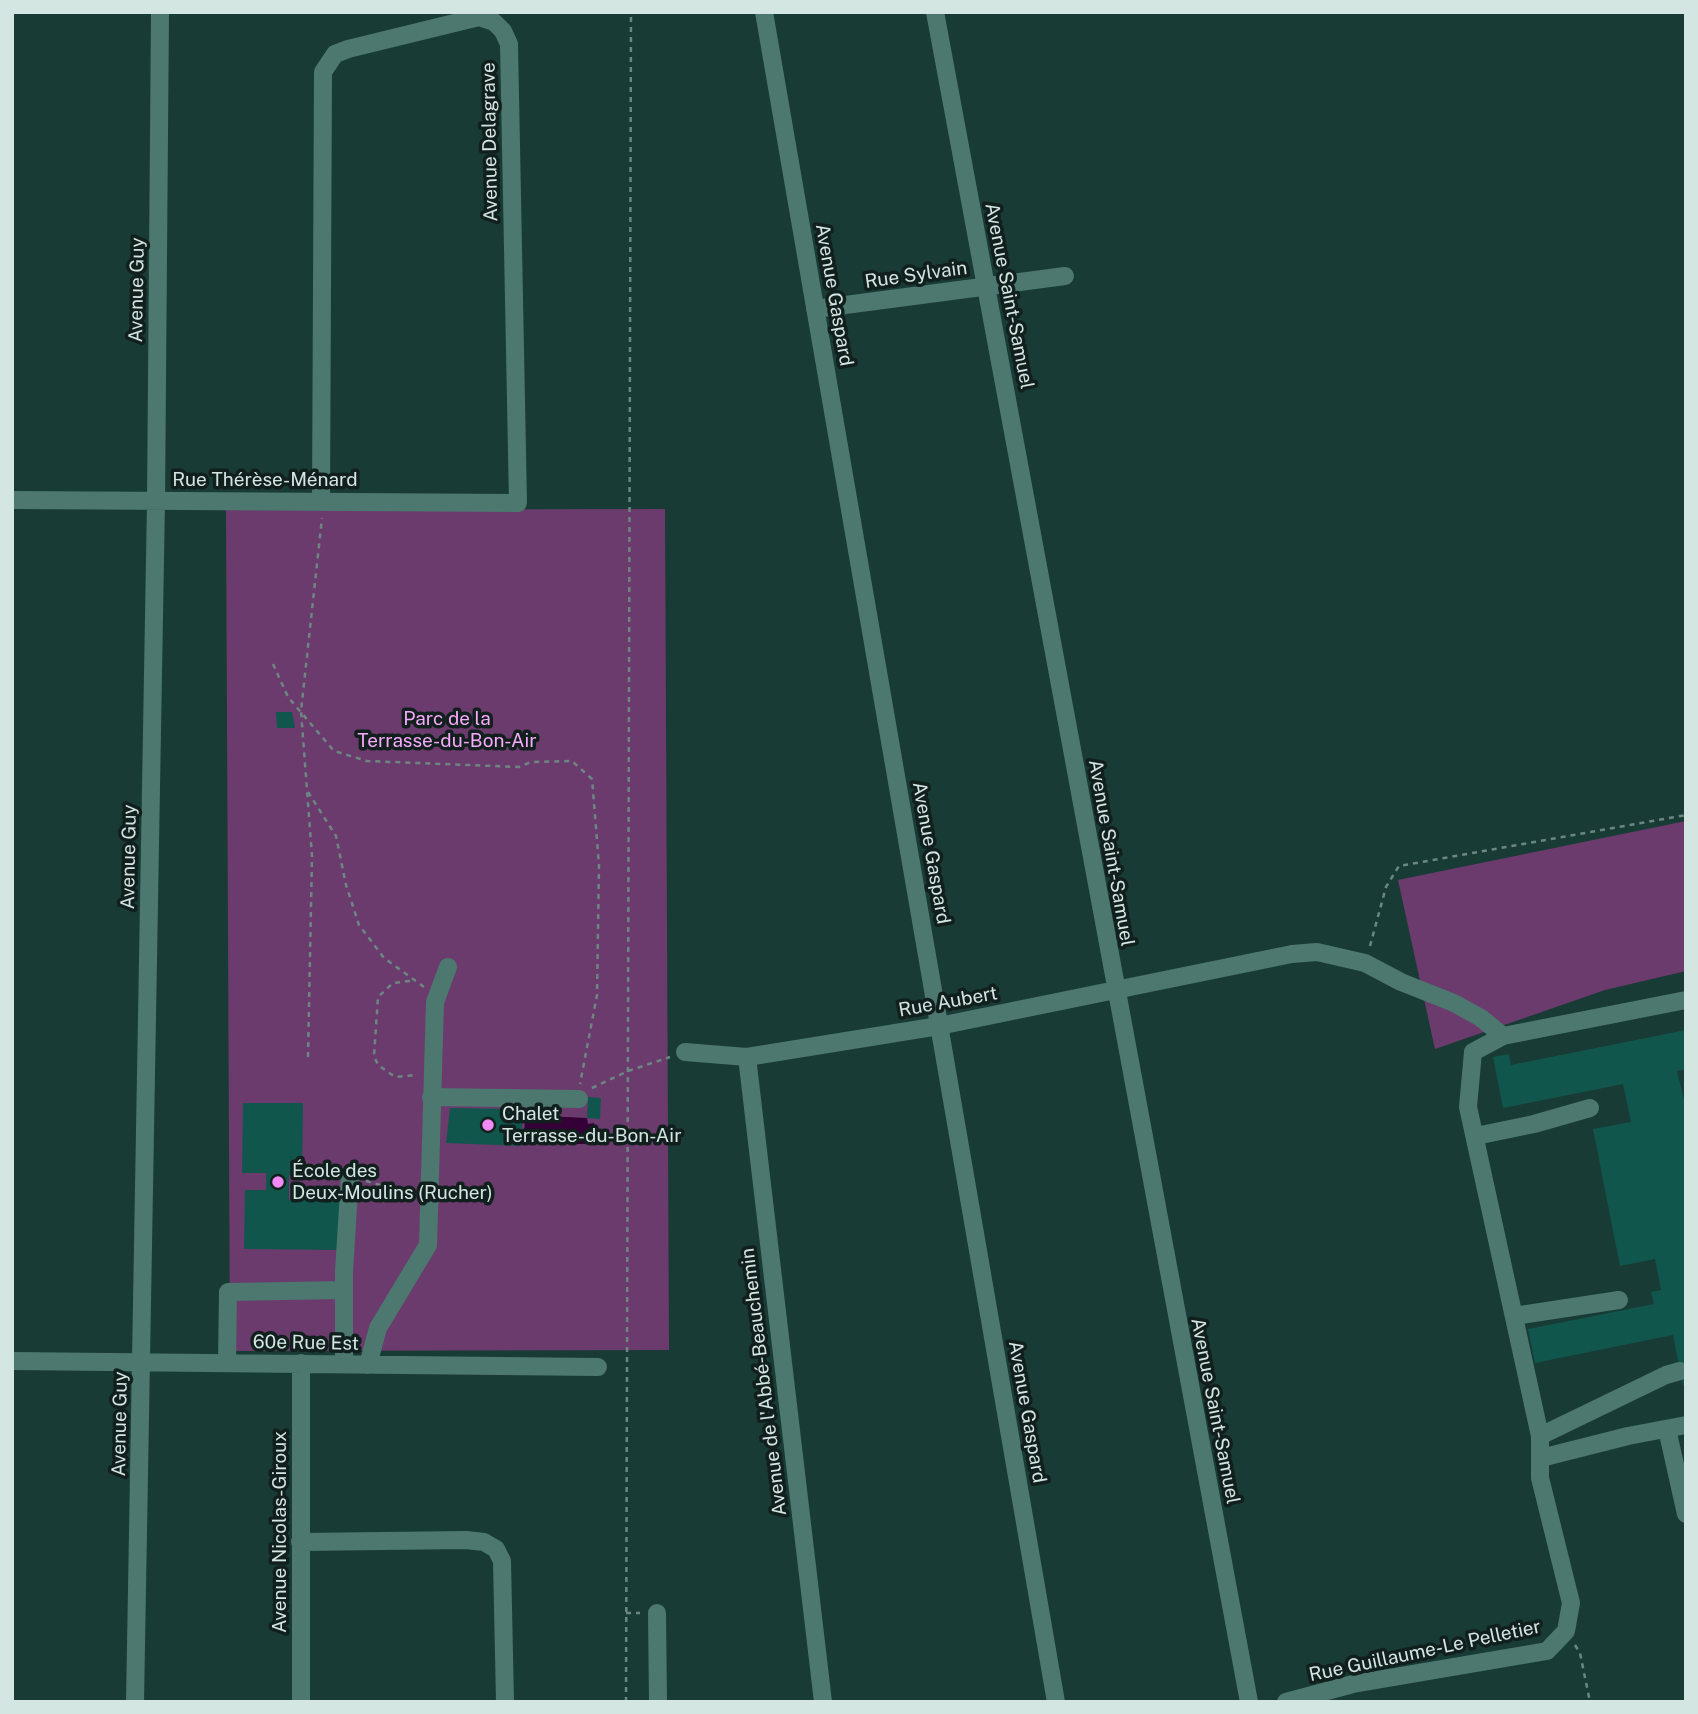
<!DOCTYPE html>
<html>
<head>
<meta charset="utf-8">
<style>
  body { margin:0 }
  #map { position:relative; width:1698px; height:1714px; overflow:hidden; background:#193b36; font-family:"Public Sans",sans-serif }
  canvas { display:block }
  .frame { position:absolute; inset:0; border:14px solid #d3e6e2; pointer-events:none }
</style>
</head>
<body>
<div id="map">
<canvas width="1698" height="1714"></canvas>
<div class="frame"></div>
</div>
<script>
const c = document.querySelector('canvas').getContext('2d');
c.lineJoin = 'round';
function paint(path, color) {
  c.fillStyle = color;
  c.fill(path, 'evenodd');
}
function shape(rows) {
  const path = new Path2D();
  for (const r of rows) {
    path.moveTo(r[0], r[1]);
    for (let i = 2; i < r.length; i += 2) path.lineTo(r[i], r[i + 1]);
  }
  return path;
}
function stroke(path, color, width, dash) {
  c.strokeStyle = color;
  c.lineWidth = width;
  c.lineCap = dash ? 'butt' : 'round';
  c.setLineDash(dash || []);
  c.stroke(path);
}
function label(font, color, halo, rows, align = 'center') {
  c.font = font + ' "Public Sans",sans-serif';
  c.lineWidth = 7;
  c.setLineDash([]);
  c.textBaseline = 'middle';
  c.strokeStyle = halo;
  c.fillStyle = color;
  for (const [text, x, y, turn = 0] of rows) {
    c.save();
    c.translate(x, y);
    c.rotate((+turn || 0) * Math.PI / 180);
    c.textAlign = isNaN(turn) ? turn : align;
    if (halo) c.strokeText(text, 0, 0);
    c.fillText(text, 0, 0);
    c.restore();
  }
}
paint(shape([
  [665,509,669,1350,230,1351,226,510],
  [1686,821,1686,971,1605,990,1435,1049,1398,880]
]), '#6c3b6d');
paint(shape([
  [525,1115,587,1118,588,1124,594,1123,595,1136,588,1136,587,1144,524,1144]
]), '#340037');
paint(shape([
  [276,712,292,712,295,728,277,728],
  [1686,1030,1686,1069,1677,1071,1686,1108,1686,1385,1683,1385,1673,1335,1535,1363,1528,1329,1654,1304,1651,1292,1661,1290,1655,1259,1620,1266,1593,1129,1631,1122,1623,1084,1503,1108,1493,1057,1509,1054,1511,1065],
  [588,1097,601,1098,600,1119,587,1118],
  [243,1103,303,1103,302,1175,289,1175,289,1200,324,1200,324,1189,342,1189,341,1250,244,1249,245,1190,266,1190,266,1173,242,1173],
  [450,1108,523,1109,521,1146,446,1143]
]), '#11564d');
stroke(shape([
  [273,664,288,697,334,751,367,761,519,767,531,762,572,761,592,779,599,865,597,995,580,1084],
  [308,792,336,836,346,885,359,925,384,958,424,987],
  [1370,946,1386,887,1399,866,1686,815],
  [410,981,393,983,378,997,374,1056,378,1065,395,1077,417,1075],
  [308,1057,312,856,301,711,322,518],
  [592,1088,628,1071,670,1057],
  [366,1181,413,1194],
  [626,1613,640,1613],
  [1575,1645,1580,1653,1590,1702],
  [626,1702,631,12]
]), '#6c8782', 2.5, [5, 5]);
stroke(shape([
  [764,12,1056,1702],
  [935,12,1249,1702],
  [815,309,1065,276],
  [12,500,518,503,509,44,503,31,494,22,479,17,348,49,335,54,323,72,321,500],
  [685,1052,747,1057,939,1026,1292,954,1317,952,1365,963,1401,982,1454,1003,1481,1018,1503,1036],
  [747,1057,823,1702],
  [431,1097,579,1099],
  [1476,1136,1534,1124,1590,1108],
  [1514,1316,1619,1300],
  [12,1361,598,1367],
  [227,1362,228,1292,344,1290],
  [344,1364,344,1272,350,1175],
  [368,1365,378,1328,428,1245,435,1002,448,967],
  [1667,1429,1686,1514],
  [1540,1436,1666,1375,1680,1371],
  [1541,1458,1628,1436,1686,1425],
  [300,1542,466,1540,484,1542,496,1549,502,1561,505,1702],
  [657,1613,658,1702],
  [135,1702,156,502,160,12],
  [301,1702,301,1363],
  [1286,1702,1353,1684,1547,1651,1566,1631,1571,1603,1540,1478,1540,1436,1468,1107,1473,1052,1503,1036,1686,1000]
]), '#4c7870', 18);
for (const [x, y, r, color] of [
  [488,1125,7,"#f18af4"],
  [278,1182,7,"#f18af4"]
]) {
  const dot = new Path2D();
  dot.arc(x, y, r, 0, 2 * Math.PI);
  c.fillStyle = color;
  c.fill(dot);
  stroke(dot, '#111f1d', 2.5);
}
label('19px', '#d3e6e2', '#111f1d', [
  ["Avenue Delagrave",490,142,-91],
  ["Rue Sylvain",916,275,-8],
  ["Avenue Guy",137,290,-89],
  ["Avenue Gaspard",834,295,80],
  ["Avenue Saint-Samuel",1009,296,79],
  ["Rue Thérèse-Ménard",265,480],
  ["Avenue Gaspard",931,853,80],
  ["Avenue Saint-Samuel",1111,853,80],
  ["Avenue Guy",129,857,-89],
  ["Rue Aubert",948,1002,-10],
  ["60e Rue Est",306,1343,1],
  ["Avenue de l'Abbé-Beauchemin",764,1382,-97],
  ["Avenue Saint-Samuel",1215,1411,79],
  ["Avenue Gaspard",1027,1412,80],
  ["Avenue Guy",120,1424,-89],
  ["Avenue Nicolas-Giroux",280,1532,-90],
  ["Rue Guillaume-Le Pelletier",1425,1651,-12]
]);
label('19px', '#faa9fc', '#111f1d', [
  ["Parc de la",447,719],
  ["Terrasse-du-Bon-Air",447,741]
]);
label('19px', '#d3e6e2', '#111f1d', [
  ["Chalet",502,1114],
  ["Terrasse-du-Bon-Air",502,1136],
  ["École des",292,1171],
  ["Deux-Moulins (Rucher)",292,1193]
], 'left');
</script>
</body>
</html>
